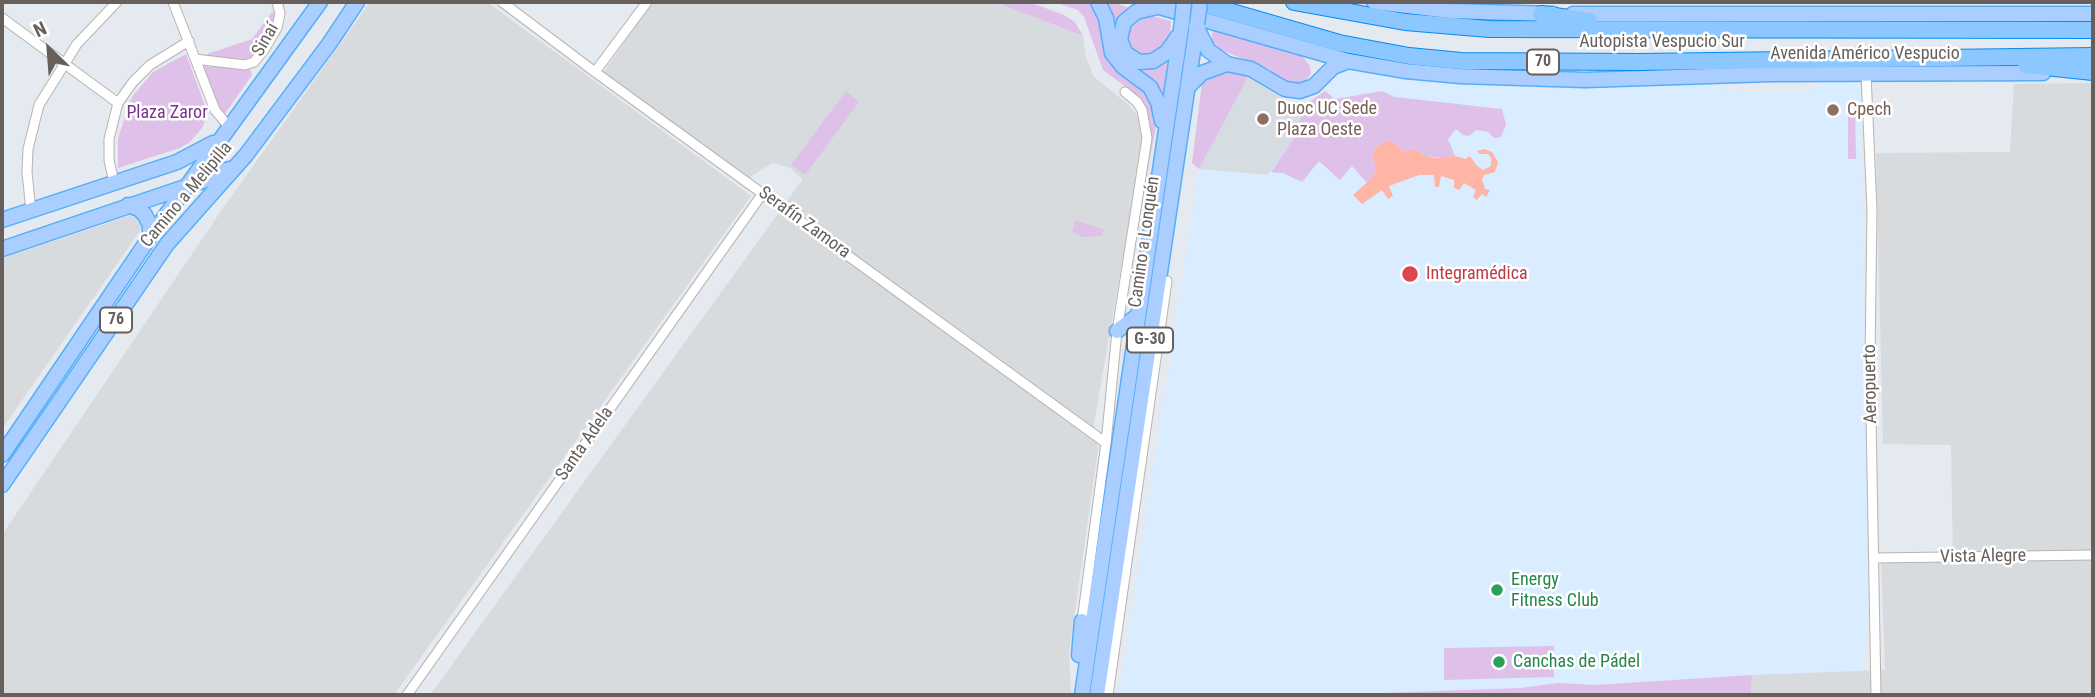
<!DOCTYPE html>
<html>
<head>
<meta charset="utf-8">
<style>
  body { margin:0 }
  #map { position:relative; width:2095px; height:697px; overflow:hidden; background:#e5eaf0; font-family:"Roboto Condensed",sans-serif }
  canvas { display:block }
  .frame { position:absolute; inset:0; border:4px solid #665f5c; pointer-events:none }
  .north { position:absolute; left:14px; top:14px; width:70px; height:70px; -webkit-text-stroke:5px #fff; paint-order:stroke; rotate:335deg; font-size:19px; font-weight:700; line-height:28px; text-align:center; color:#665f5c }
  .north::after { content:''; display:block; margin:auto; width:24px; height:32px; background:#665f5c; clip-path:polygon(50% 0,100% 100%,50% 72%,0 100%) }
</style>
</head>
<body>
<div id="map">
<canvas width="2095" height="697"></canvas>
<div class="frame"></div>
<div class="north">N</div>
</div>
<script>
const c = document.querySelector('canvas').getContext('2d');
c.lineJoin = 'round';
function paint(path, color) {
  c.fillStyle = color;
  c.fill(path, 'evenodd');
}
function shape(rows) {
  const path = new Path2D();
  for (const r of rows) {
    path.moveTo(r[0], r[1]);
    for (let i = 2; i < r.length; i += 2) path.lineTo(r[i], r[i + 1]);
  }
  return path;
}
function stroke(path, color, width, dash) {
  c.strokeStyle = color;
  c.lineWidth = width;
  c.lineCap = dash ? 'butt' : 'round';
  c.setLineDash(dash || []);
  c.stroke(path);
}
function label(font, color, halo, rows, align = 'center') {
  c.font = font + ' "Roboto Condensed",sans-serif';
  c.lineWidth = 5;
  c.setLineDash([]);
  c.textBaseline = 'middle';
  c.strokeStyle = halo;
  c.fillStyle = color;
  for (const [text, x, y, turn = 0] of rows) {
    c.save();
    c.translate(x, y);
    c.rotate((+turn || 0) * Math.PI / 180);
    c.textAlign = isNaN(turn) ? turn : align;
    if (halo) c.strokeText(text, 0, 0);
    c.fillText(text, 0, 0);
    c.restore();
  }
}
paint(shape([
  [1986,2,2093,2,2093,6,1985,8],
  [1340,71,1462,85,1541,89,1715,85,1741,92,1808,92,1825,82,1850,81,1858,86,1861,91,1869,601,1863,670,1595,685,1558,683,1520,688,1328,695,1119,695,1199,169,1266,176,1297,133,1303,106,1325,92]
]), '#daecff');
paint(shape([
  [370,2,487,2,751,196,394,695,2,695,2,535,219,214],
  [652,2,995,2,1083,36,1086,57,1094,77,1129,105,1140,119,1142,139,1136,182,1094,424,1098,449,1069,653,1071,695,430,695,803,179,790,168,773,163,748,178,604,72],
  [2093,83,2093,695,1751,695,1752,675,1885,670,1881,559,1953,558,1951,445,1883,444,1876,153,2010,152,2014,84],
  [132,215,138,217,144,225,2,429,2,258]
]), '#d7dbde');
paint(shape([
  [1248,77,1289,102,1303,106,1297,133,1268,175,1199,169]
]), '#d5dce2');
paint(shape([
  [995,2,1029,2,1064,15,1075,22,1083,36],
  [1054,2,1089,2,1101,25,1104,53,1116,69,1147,93,1153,106,1156,126,1147,174,1150,122,1143,105,1134,93,1103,70,1084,17,1078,10],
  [1102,2,1111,2,1130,8,1117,29,1117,46,1122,55,1137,66,1145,67,1155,66,1168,58,1162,101,1150,82,1126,66,1118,56,1113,44,1109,15],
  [273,11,276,20,266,41,254,55,247,59,209,58,207,54,252,39],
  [1145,14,1171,21,1170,34,1165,46,1155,56,1140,57,1125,44,1126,28,1132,21],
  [1212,30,1302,56,1310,66,1311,74,1305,81,1294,85,1283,82,1269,69,1221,50,1212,41],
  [186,54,205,106,206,118,202,128,190,142,180,148,118,168,118,138,132,97,153,72],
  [202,66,250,69,252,75,222,118],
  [1224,69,1248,77,1199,169,1192,163,1202,83,1208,76],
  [846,91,859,102,805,175,791,165],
  [1325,91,1335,99,1382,91,1395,97,1502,109,1506,125,1501,137,1494,138,1488,132,1476,130,1469,136,1463,135,1456,129,1448,139,1455,156,1442,158,1426,156,1414,149,1409,151,1401,150,1387,141,1375,147,1373,158,1376,170,1373,177,1367,183,1352,166,1340,180,1319,161,1302,182,1283,173,1271,172,1297,133,1303,106],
  [1848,109,1855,109,1856,159,1848,159],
  [1076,220,1104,230,1101,236,1082,237,1072,231],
  [1554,646,1554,677,1444,680,1444,648],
  [1752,675,1751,695,1328,695,1520,688,1558,683,1595,685]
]), '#dec0e9');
paint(shape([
  [1387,141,1392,142,1401,150,1409,151,1414,149,1426,156,1435,158,1455,156,1465,159,1470,156,1476,165,1483,170,1491,166,1491,157,1488,154,1479,154,1477,151,1484,149,1492,152,1498,162,1495,172,1484,175,1482,179,1485,189,1490,190,1486,197,1482,194,1477,200,1473,197,1476,190,1464,183,1459,190,1454,188,1454,180,1441,176,1439,187,1435,187,1434,175,1419,175,1389,186,1393,196,1388,199,1382,190,1362,204,1353,195,1373,177,1376,170,1373,158,1375,147]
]), '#ffb5a5');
const street = shape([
  [173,2,215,110,229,127],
  [502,2,595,72,1106,443],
  [2,18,118,103],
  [195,59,245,65,254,62,264,50,277,28,280,13,277,2],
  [595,72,647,2],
  [1866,73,1872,210,1870,360,1876,695],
  [114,182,109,160,109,139,118,103,133,82,150,65,189,41],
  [31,211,27,172,28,149,39,105,77,44,117,2],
  [1874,558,2093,555],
  [1082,621,1106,443,1117,331,1147,138,1142,110,1137,102,1125,92],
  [407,695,763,193],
  [1108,695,1167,281]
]);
const primary = shape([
  [1098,2,1106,18,1112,53,1123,67,1150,87,1158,102,1162,121],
  [1142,2,1348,61,1406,71,1460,76,1585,80,1770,74,2043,73],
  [1374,2,1450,11,1553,14],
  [1157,7,1136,12,1124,22,1120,39,1125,53,1139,62,1153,61,1167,52,1178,36],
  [1573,14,2093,14],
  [1196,26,1208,50,1227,64],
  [1187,88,1202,73,1227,64,1251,69,1285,89,1300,91,1314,86,1333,67,1348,61],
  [128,205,139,209,145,215,150,225,150,237],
  [2,220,177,162,213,143],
  [2,249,203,181,229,169],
  [1117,331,1137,316],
  [2,455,150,237,320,2],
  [2,485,167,244,246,155,329,44,357,2],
  [1079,655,1082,621],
  [1082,695,1182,22],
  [1097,695,1197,24]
]);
const highway = shape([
  [1197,2,1339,43,1409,56,1461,61,1639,62,2093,56],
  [1294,2,1405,22,1489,29,2093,30],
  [1541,14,1589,21],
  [2026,65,2093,72]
]);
stroke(street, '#b8b3b0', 11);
stroke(primary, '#54aefa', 17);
stroke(highway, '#008cf4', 18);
stroke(street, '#fff', 9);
stroke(primary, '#aaceff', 14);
stroke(highway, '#8cc7ff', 16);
const primaryBridge = shape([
  [1182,22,1184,2],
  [1197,24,1200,2]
]);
stroke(primaryBridge, '#54aefa', 17, []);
stroke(primaryBridge, '#aaceff', 14);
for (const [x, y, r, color] of [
  [1833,110,7,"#8d6e63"],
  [1263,119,7,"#8d6e63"],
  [1410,274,9,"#e0444e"],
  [1497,590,7,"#2e9e5b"],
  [1499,662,7,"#2e9e5b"]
]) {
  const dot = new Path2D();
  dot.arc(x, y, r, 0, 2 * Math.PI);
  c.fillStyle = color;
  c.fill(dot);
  stroke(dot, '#fff', 2.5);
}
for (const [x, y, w] of [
  [1543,62,32],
  [116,320,32],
  [1150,340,46]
]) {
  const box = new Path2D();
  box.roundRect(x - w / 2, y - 12.5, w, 25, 5);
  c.fillStyle = '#fff';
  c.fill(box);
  stroke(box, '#665f5c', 2);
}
label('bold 16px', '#665f5c', null, [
  ["70",1543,62],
  ["76",116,320],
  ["G-30",1150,340]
]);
label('18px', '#665f5c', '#fff', [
  ["Sinaí",266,40,-60],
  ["Autopista Vespucio Sur",1662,42],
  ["Avenida Américo Vespucio",1865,54],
  ["Camino a Melipilla",187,195,-50],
  ["Serafín Zamora",804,223,36],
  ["Camino a Lonquén",1145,242,-82],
  ["Aeropuerto",1871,384,-91],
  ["Santa Adela",585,444,-55],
  ["Vista Alegre",1983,557,-1]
]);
label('18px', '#785e54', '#fff', [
  ["Duoc UC Sede",1277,109],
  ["Plaza Oeste",1277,130],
  ["Cpech",1847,110]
], 'left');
label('18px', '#7b328f', '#fff', [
  ["Plaza Zaror",167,113]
]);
label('18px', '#be3a42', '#fff', [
  ["Integramédica",1426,274]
], 'left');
label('18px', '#27864d', '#fff', [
  ["Energy",1511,580],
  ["Fitness Club",1511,601],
  ["Canchas de Pádel",1513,662]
], 'left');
</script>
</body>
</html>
